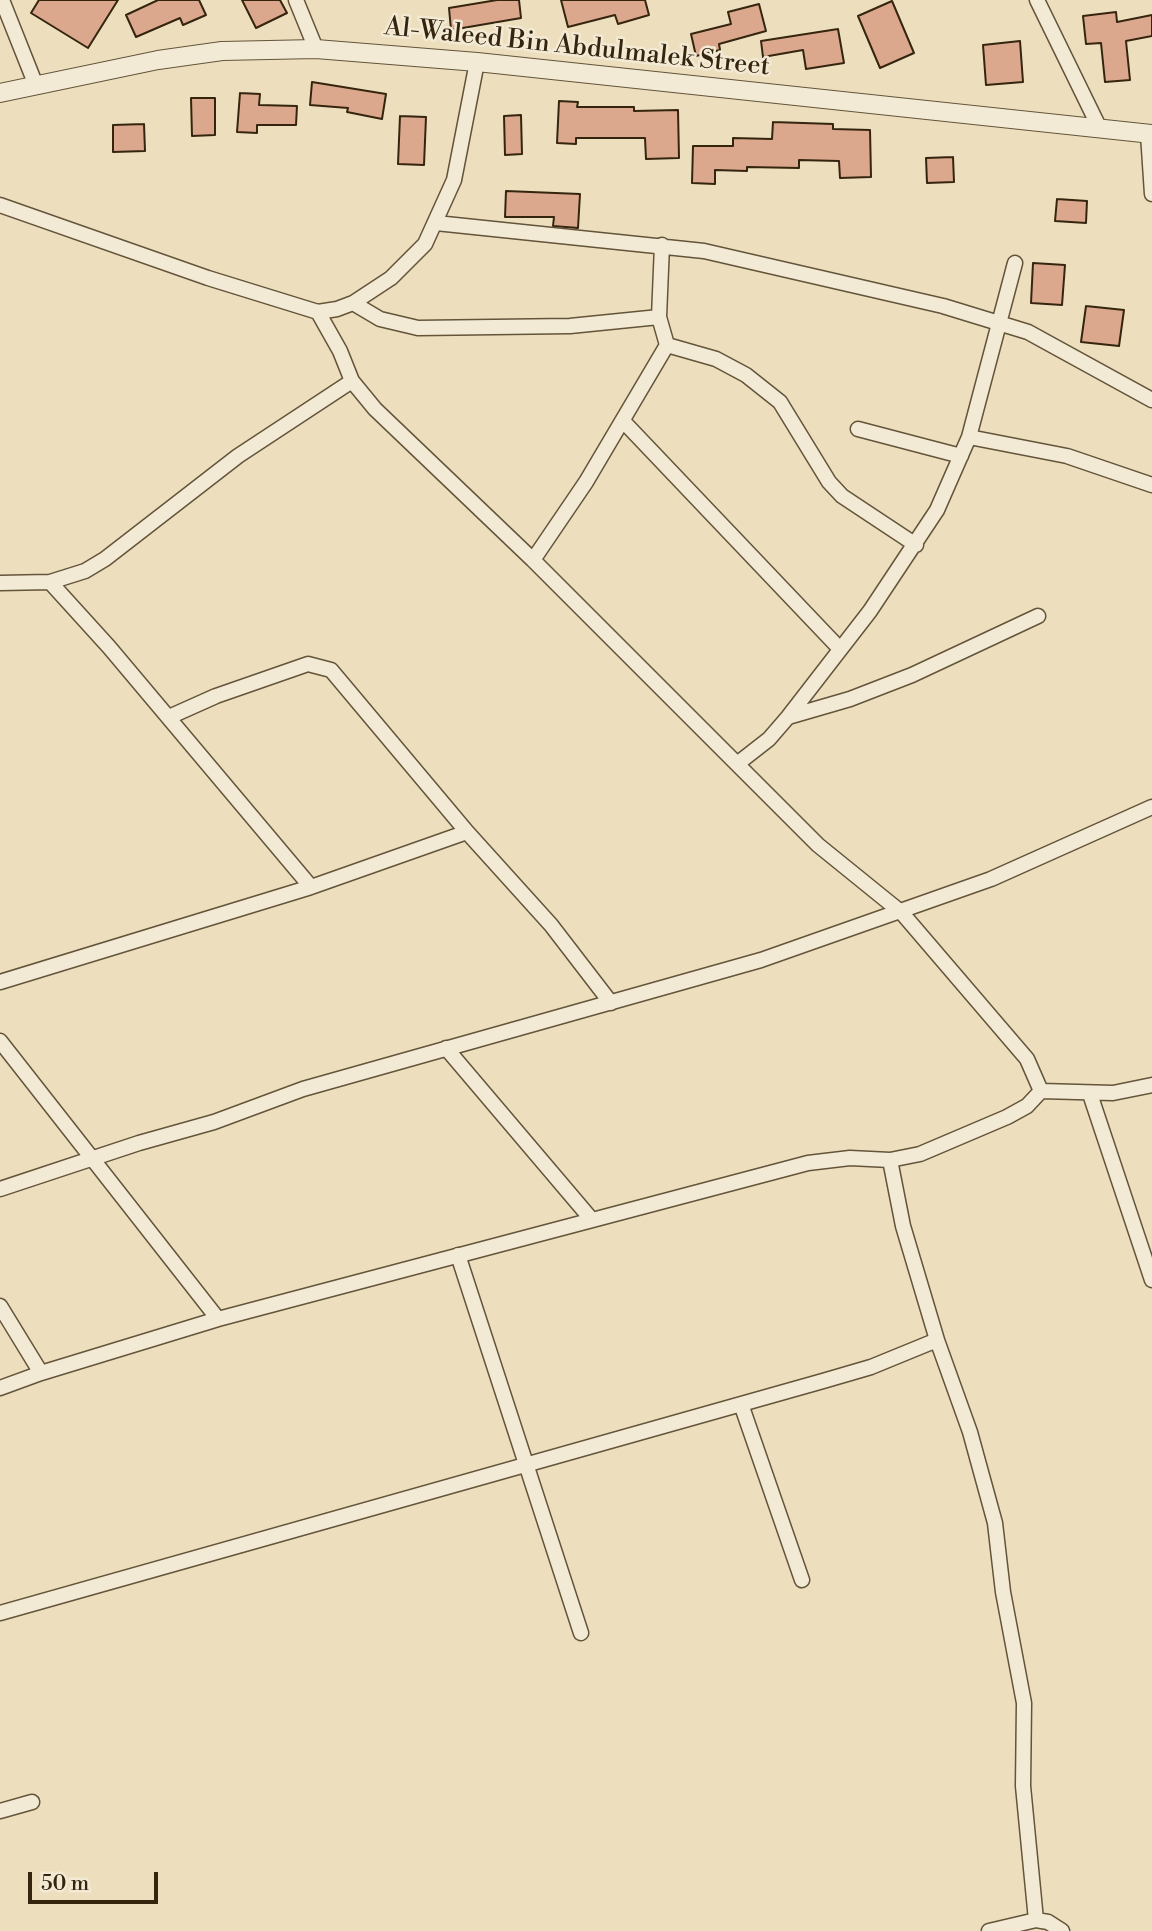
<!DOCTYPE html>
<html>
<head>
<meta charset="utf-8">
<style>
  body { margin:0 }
  #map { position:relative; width:1152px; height:1931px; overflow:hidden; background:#eddfbe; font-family:"Libre Bodoni",serif }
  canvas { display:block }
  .scale { position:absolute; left:28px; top:1872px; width:130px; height:32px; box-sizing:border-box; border:4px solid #35250e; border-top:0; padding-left:9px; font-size:21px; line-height:24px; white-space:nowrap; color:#35250e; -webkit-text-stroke:5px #f3ead5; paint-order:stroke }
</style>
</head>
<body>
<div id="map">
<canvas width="1152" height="1931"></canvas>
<div class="scale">50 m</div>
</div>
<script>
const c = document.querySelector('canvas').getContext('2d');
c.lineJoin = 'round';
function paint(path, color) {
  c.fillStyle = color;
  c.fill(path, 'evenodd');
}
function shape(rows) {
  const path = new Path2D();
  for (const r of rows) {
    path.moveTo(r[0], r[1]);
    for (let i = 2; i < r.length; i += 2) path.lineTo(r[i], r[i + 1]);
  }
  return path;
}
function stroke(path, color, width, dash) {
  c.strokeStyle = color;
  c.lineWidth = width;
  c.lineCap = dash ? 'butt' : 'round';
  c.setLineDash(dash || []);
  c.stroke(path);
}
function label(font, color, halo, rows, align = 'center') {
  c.font = font + ' "Libre Bodoni",serif';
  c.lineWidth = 5;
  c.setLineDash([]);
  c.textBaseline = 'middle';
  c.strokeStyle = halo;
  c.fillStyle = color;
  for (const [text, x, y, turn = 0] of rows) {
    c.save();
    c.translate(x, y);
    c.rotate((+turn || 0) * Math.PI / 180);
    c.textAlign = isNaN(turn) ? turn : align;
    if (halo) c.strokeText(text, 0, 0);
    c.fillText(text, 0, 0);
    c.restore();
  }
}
const building = shape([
  [39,0,118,0,88,48,31,13,39,0],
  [158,0,199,0,206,15,183,25,180,18,136,37,126,15,158,0],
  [242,0,280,0,287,13,256,28,242,0],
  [497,0,519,0,521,18,451,30,449,8,497,0],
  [561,0,645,0,649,15,618,24,615,15,568,27,561,0],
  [892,1,914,53,880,68,858,16,892,1],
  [759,4,766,31,719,44,720,50,696,56,691,34,731,24,728,12,759,4],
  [1116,12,1117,22,1152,15,1152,36,1126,41,1130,80,1105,82,1101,43,1086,44,1083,16,1116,12],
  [838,29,844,63,806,69,803,50,763,57,761,41,838,29],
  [1020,41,1023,82,986,85,983,45,1020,41],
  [312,82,386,94,382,119,347,112,348,108,310,105,312,82],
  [240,93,260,94,259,105,297,106,296,125,257,125,257,133,237,132,240,93],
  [191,98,215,98,215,135,192,136,191,98],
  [559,101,578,102,577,107,634,107,634,111,678,110,679,158,646,159,645,138,576,138,576,144,557,143,559,101],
  [521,115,522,154,505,155,504,116,521,115],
  [400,116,426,117,424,165,398,164,400,116],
  [773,122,833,124,833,129,870,130,871,177,840,178,839,161,799,160,799,168,747,167,747,171,715,170,715,184,692,183,693,146,733,146,733,138,772,139,773,122],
  [144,124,145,151,113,152,113,125,144,124],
  [953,157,954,182,927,183,926,158,953,157],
  [506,191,580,194,578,228,553,226,554,217,505,217,506,191],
  [1057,199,1087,201,1086,223,1055,221,1057,199],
  [1033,263,1065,265,1062,305,1031,303,1033,263],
  [1086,306,1124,310,1119,346,1081,342,1086,306]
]);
paint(building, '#dba88e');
stroke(building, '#35250e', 2);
const minor = shape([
  [2,0,35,83],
  [296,0,316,49],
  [1037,0,1100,129],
  [1148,134,1152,194],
  [0,205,208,278,318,312,337,309,353,303,391,278,425,244,454,180,477,62],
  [436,223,704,251,943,306,1028,332,1152,400],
  [662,245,659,317,667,345],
  [353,303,380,319,418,328,570,326,659,317],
  [318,312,340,351,352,381,375,409,533,560,818,845,902,913,1027,1059,1041,1091],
  [623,421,840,649],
  [858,429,961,456],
  [969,437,1067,456,1152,485],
  [533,560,586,482,667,345,716,359,746,375,780,402,829,482,842,496,916,545],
  [50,582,109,647,311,887],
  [0,583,50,582,85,571,105,559,238,456,352,381],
  [169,717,216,696,308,664,331,670,467,832,551,925,611,1003],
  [788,717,850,699,912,675,1038,616],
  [737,764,769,739,788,717,870,611,937,510,969,437,1015,263],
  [0,982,311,887,467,832],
  [0,1041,218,1319],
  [446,1048,592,1220],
  [1090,1094,1152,1280],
  [0,1189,139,1143,214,1122,303,1089,761,960,991,879,1152,807],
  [458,1255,581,1633],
  [0,1306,41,1373,0,1388],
  [937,1340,970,1432,995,1523,1003,1592,1024,1703,1023,1786,1036,1920],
  [41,1373,218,1319,808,1163,850,1158,890,1160,920,1154,1007,1117,1027,1106,1041,1091,1113,1093,1152,1085],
  [741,1404,802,1580],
  [0,1613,823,1381,871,1367,937,1340,903,1226,890,1160],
  [0,1811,32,1802],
  [989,1931,1036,1920,1048,1922,1062,1931]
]);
const tertiary = shape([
  [0,93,158,60,222,51,316,49,477,62,1152,134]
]);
stroke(minor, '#63543a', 17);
stroke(tertiary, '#63543a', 20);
stroke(minor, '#f3ead5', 14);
stroke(tertiary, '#f3ead5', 18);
label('26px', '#35250e', '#f3ead5', [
  ["Al-Waleed Bin Abdulmalek Street",577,48,6]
]);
</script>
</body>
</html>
